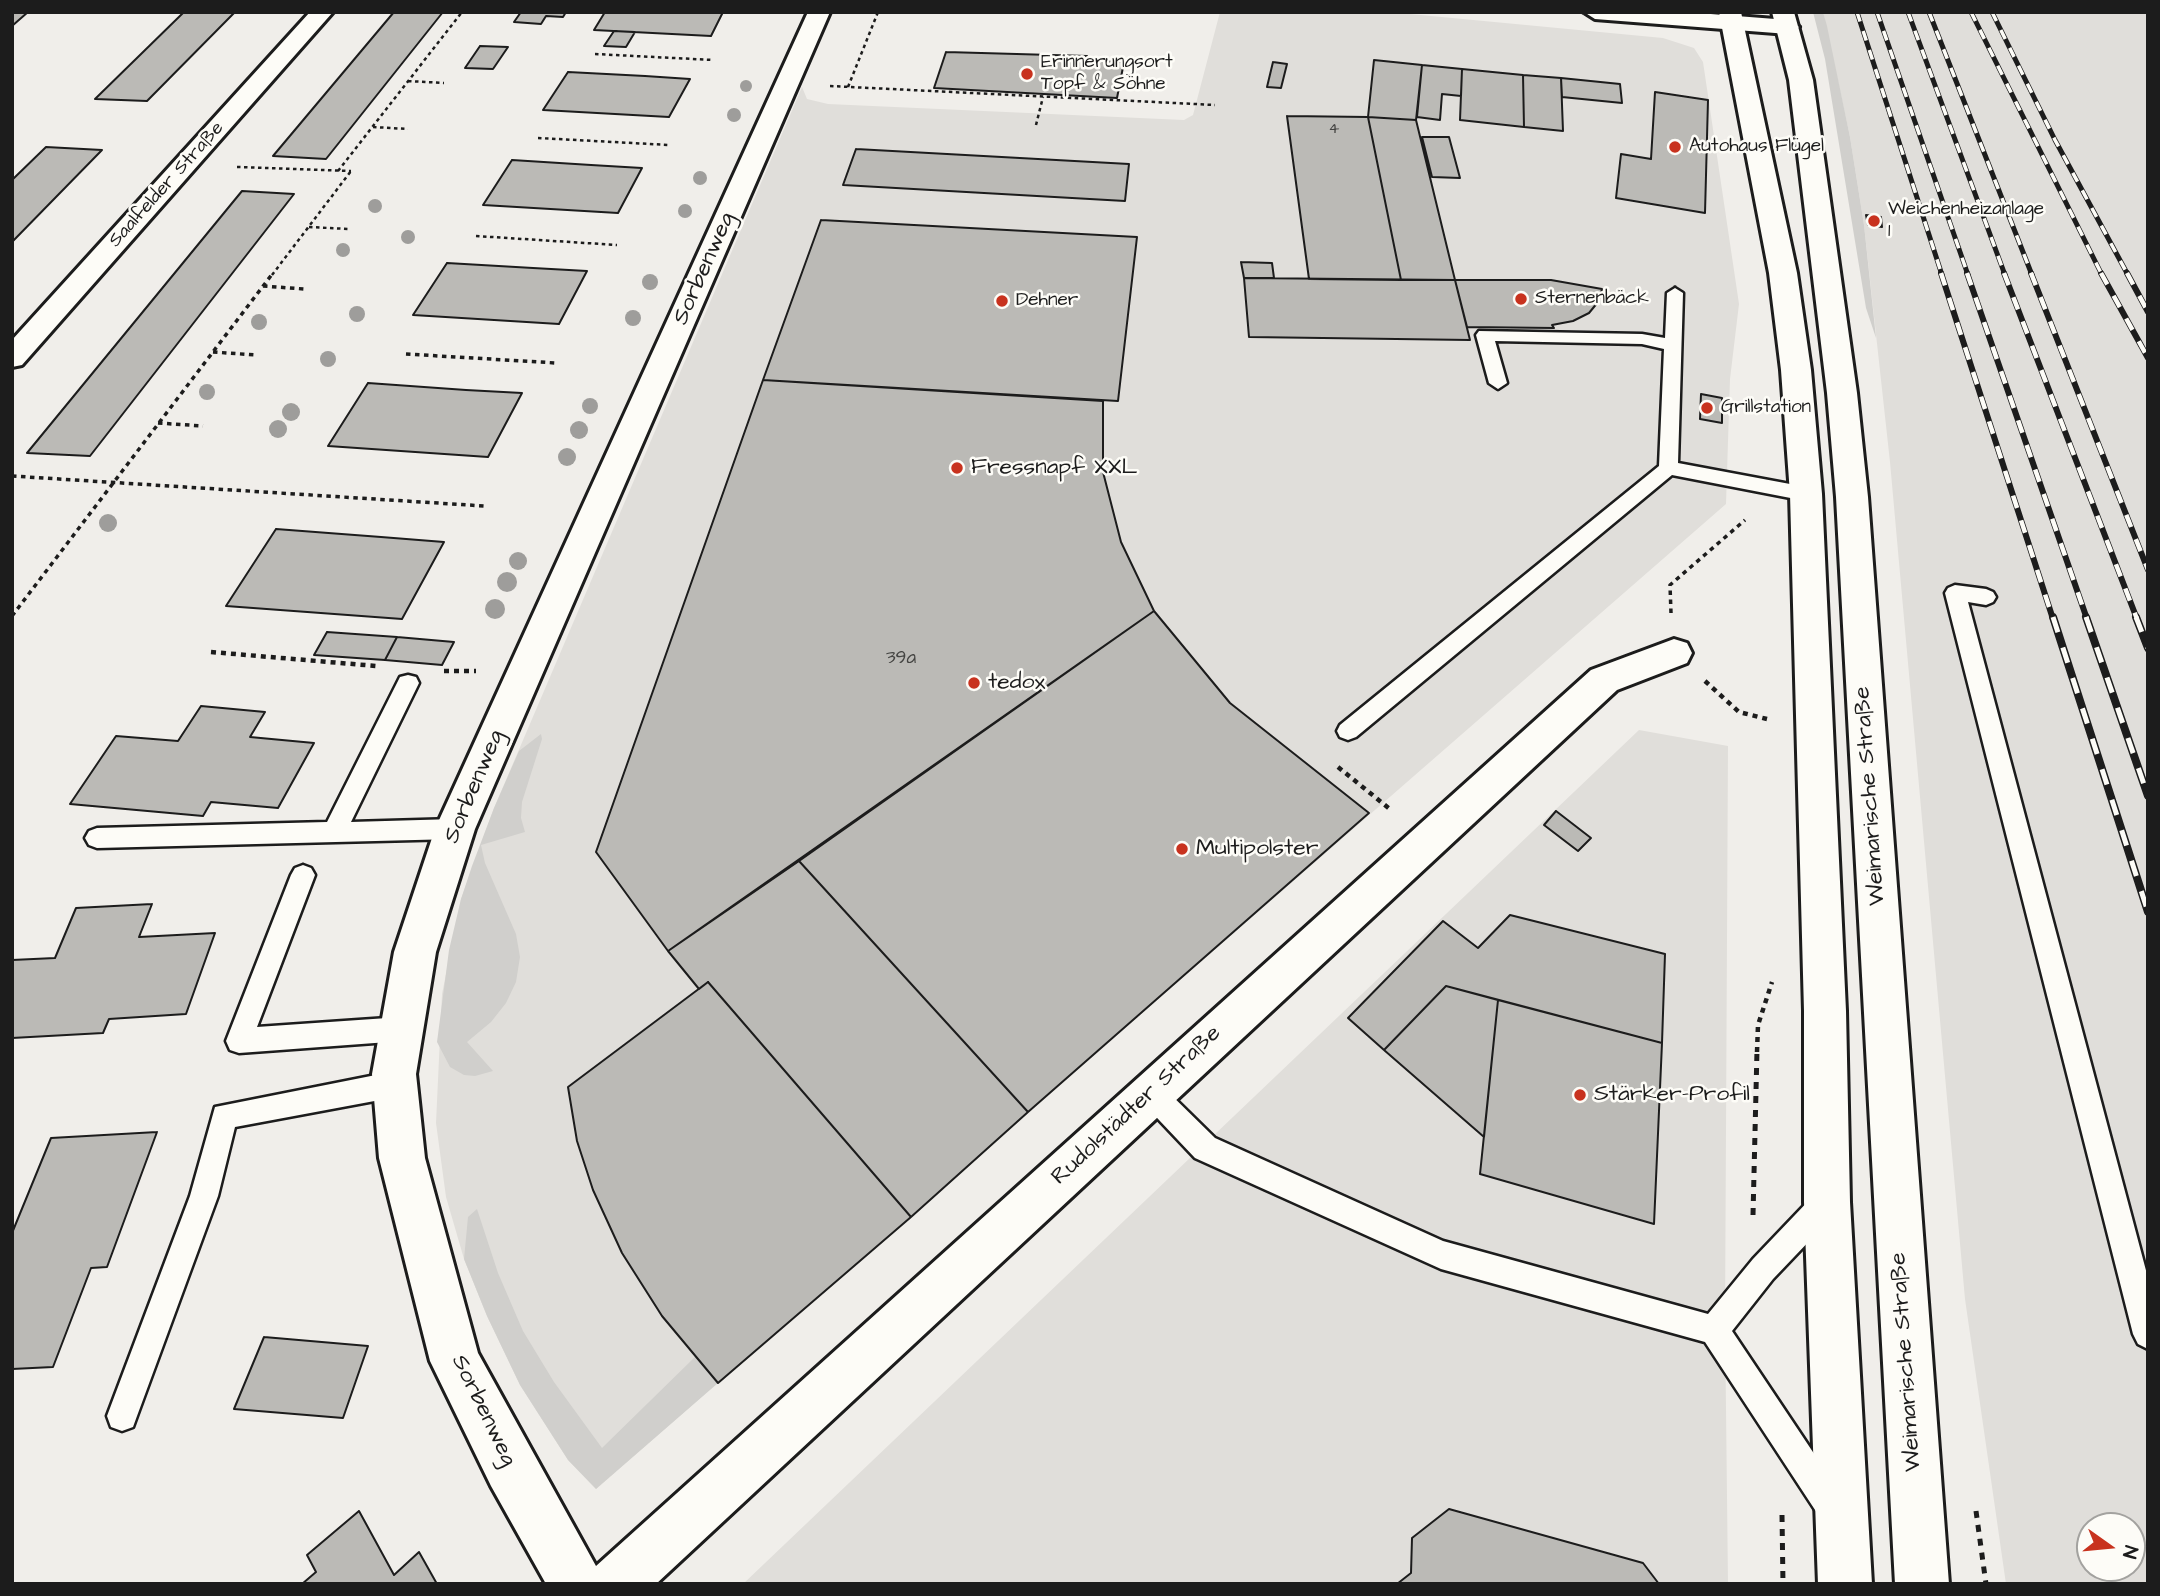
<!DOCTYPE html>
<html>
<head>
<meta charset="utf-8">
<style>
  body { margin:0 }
  #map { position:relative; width:2160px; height:1596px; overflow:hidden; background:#f0eeea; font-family:"Architects Daughter",sans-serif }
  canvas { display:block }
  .frame { position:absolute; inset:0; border:14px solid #1c1c1c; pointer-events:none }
  .north { position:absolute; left:2076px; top:1512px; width:70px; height:70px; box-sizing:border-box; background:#fdfcf7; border:2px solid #a3a29f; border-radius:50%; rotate:105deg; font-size:19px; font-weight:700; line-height:28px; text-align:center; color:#1c1c1c }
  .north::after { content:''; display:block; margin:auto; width:24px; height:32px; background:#c8321e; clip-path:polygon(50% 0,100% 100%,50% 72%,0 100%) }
</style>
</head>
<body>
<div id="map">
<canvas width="2160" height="1596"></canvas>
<div class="frame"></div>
<div class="north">N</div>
</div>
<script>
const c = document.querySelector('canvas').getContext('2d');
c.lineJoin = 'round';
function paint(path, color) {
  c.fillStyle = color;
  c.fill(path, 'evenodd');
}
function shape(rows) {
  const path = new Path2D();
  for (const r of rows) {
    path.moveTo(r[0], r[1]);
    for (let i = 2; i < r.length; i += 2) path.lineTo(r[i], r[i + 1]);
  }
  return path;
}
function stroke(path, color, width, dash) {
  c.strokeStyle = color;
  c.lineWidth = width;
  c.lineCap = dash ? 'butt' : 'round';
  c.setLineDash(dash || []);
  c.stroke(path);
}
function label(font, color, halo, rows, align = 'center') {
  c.font = font + ' "Architects Daughter",sans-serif';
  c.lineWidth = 5;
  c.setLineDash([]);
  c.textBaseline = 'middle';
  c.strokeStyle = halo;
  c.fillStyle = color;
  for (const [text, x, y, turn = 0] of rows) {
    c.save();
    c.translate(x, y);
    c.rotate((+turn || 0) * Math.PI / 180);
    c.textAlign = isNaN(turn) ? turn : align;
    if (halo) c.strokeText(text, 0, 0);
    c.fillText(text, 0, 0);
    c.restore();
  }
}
paint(shape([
  [1220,12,1389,12,1663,38,1694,48,1703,62,1739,304,1730,379,1726,504,596,1489,568,1460,520,1385,487,1316,464,1259,446,1197,436,1123,442,994,461,899,494,808,802,87,807,99,828,104,1184,120,1193,115],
  [1823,12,2148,12,2148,1584,2006,1584,1965,1299,1890,462,1864,225,1850,137],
  [2090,1526,2132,1526,2132,1568,2090,1568],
  [1639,730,1728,746,1725,1321,1728,1584,743,1584]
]), '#e0deda');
paint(shape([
  [1813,12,1823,12,1827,26,1850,137,1864,225,1876,338,1866,308,1825,59],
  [541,734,542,739,522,802,521,818,525,832,481,845,485,863,516,934,520,957,516,982,506,1003,491,1022,467,1042,493,1071,475,1076,464,1075,450,1067,437,1042,449,950,461,899,472,866,494,808,519,751],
  [477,1209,498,1273,523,1331,554,1382,602,1448,696,1356,718,1383,596,1489,568,1460,520,1385,487,1316,464,1259,468,1217]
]), '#d0cfcc');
const building = shape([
  [12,12,28,12,12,26,12,12],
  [184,12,235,12,147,101,95,99,184,12],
  [394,12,443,12,326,159,273,156,394,12],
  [521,12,566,12,563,17,546,16,541,24,514,22,521,12],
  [605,12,723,12,711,36,594,30,605,12],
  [614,31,635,32,626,47,604,46,614,31],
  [480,46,508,47,493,69,465,68,480,46],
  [946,52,1087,56,1086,60,1124,62,1117,98,934,88,946,52],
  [1374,60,1422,65,1416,120,1368,117,1374,60],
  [1273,62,1287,64,1281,88,1267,87,1273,62],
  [1422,65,1462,69,1461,96,1442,94,1440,120,1417,117,1422,65],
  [1462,69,1523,75,1524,127,1460,120,1462,69],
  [568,72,645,76,690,79,669,117,543,110,568,72],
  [1523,75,1561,78,1563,131,1524,127,1523,75],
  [1561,78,1620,84,1622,103,1562,97,1561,78],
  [1655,92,1708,100,1705,213,1616,198,1621,154,1651,159,1655,92],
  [1287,116,1368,117,1401,280,1309,279,1287,116],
  [1368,117,1416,120,1455,280,1401,280,1368,117],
  [1422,137,1449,137,1460,178,1432,177,1422,137],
  [46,147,102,150,12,242,12,180,46,147],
  [856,149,1129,164,1125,201,843,185,856,149],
  [512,160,591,165,642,168,618,213,483,205,512,160],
  [242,191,294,194,90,456,27,453,242,191],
  [1866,215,1881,217,1882,227,1868,225,1866,215],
  [821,220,1137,237,1118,401,763,380,821,220],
  [1241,262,1272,263,1274,278,1244,278,1241,262],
  [447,263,533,268,587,271,559,324,413,315,447,263],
  [1244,278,1455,280,1470,340,1249,337,1244,278],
  [1455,280,1551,280,1602,289,1598,302,1589,313,1573,321,1552,325,1554,328,1467,327,1455,280],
  [763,380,1103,401,1103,472,1121,542,1154,611,668,951,596,852,763,380],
  [368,383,466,390,522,393,488,457,328,446,368,383],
  [1701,394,1722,398,1722,423,1700,419,1701,394],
  [276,529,381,537,444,542,402,619,226,606,276,529],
  [1154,611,1230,703,1369,813,1028,1112,799,861,1154,611],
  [327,632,397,637,385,660,314,655,327,632],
  [397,637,454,642,442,665,385,660,397,637],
  [201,706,265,712,250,737,314,743,278,808,211,802,203,816,70,804,116,736,178,741,201,706],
  [1556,811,1591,838,1578,851,1544,825,1556,811],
  [799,861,1028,1112,911,1217,708,982,699,989,668,951,799,861],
  [152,904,139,937,215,933,186,1014,109,1019,103,1033,12,1038,12,960,55,958,76,908,152,904],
  [1510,915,1665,954,1662,1043,1446,986,1384,1050,1348,1018,1443,921,1478,948,1510,915],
  [708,982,911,1217,718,1383,662,1316,622,1253,593,1190,577,1141,568,1087,708,982],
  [1446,986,1498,1000,1484,1137,1384,1050,1446,986],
  [1498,1000,1662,1043,1654,1224,1480,1174,1498,1000],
  [157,1132,107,1267,91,1268,53,1367,12,1369,12,1233,51,1138,157,1132],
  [264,1337,368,1346,343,1418,234,1409,264,1337],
  [1449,1509,1643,1563,1659,1584,1397,1584,1411,1573,1412,1538,1449,1509],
  [359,1511,394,1575,419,1552,437,1584,302,1584,316,1572,307,1555,359,1511]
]);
paint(building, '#bbbab6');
stroke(building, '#1c1c1c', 2);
const lane = shape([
  [1675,288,1683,293,1678,463,1806,487,1816,494,1813,499,1806,501,1672,475,1356,737,1348,740,1340,737,1337,731,1340,725,1659,466,1664,349,1642,344,1495,341,1507,383,1498,389,1489,383,1476,335,1479,331,1642,334,1665,338,1667,293,1675,288],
  [1955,585,1986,589,1993,592,1996,597,1993,602,1986,605,1968,602,2148,1278,2148,1349,2138,1344,2133,1334,1945,593,1948,588,1955,585],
  [408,675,416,677,419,683,351,822,455,819,463,822,467,829,463,836,455,839,97,848,89,845,85,838,89,831,97,828,327,822,400,677,408,675],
  [303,865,311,868,315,875,257,1027,402,1017,411,1020,415,1029,411,1038,402,1041,239,1053,230,1050,226,1041,291,875,295,868,303,865],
  [396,1071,405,1075,409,1084,405,1093,396,1097,235,1127,218,1196,137,1416,133,1427,122,1431,111,1427,107,1416,190,1196,215,1107,396,1071],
  [1151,1080,1160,1084,1215,1138,1443,1241,1708,1314,1753,1259,1815,1194,1825,1190,1835,1194,1839,1204,1835,1214,1773,1279,1732,1331,1841,1494,1846,1505,1841,1516,1830,1521,1819,1516,1705,1342,1441,1269,1195,1158,1142,1102,1138,1093,1142,1084,1151,1080]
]);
const street = shape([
  [310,12,333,12,22,365,12,367,12,340,310,12],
  [808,12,830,12,475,829,436,952,416,1074,425,1158,478,1353,596,1566,1591,670,1674,639,1687,643,1692,653,1687,663,1617,690,656,1584,546,1584,491,1486,430,1361,379,1158,372,1074,394,952,435,829,808,12],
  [1584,12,1685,12,1788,20,1799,27,1788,34,1595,19,1584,12]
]);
const secondary = shape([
  [1719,12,1741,12,1797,273,1811,370,1822,494,1846,1011,1850,1202,1872,1584,1818,1584,1804,1202,1804,1011,1790,494,1781,370,1769,273,1719,12],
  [1772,12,1794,12,1813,80,1857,393,1868,497,1949,1584,1895,1584,1836,497,1827,393,1789,80,1772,12]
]);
stroke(lane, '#1c1c1c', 5);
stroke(street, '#1c1c1c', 6);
stroke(secondary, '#1c1c1c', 6);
stroke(shape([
  [595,54,713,60],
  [408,81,444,83],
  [830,86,1215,105],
  [848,87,878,12],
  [1036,125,1043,97],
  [373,127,408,129],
  [538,138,669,145],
  [237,167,351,171],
  [338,171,462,12],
  [309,227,349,229],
  [476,236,617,245],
  [272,275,351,171]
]), '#1c1c1c', 2.5, [3.5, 3.5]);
stroke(shape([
  [263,286,304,289],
  [213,352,256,355],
  [406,354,556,363],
  [158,423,203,426],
  [12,476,484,506],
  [1671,613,1670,585,1745,520],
  [12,616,273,273]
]), '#1c1c1c', 3.5, [4.5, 4.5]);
stroke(shape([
  [211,652,376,666],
  [444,671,476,671],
  [1705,681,1739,712,1767,719],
  [1338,767,1391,810],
  [1757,1052,1758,1025,1772,982]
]), '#1c1c1c', 4.5, [5, 5]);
stroke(shape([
  [1753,1215,1757,1050],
  [1976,1511,1986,1584],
  [1782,1515,1783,1584]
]), '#1c1c1c', 5, [7, 7]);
paint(lane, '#fdfcf7');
paint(street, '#fdfcf7');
paint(secondary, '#fdfcf7');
const railFar2 = shape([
  [1857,12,1942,275],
  [1877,12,1968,275],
  [1908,12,2005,275],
  [1929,12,2032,275],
  [1971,12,2102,275],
  [1992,12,2055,140,2128,275]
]);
const railFar1 = shape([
  [1941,273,2053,619],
  [1967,273,2087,619],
  [2004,273,2137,619],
  [2031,273,2148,570],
  [2101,273,2148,358],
  [2127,273,2148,312]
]);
const rail = shape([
  [2053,617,2148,912],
  [2086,617,2148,796],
  [2136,617,2148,648]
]);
stroke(railFar2, '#1c1c1c', 5);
stroke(railFar1, '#1c1c1c', 6);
stroke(rail, '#1c1c1c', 8);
stroke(railFar2, '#fdfcf7', 3.5, [10]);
stroke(railFar1, '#fdfcf7', 4.5, [13]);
stroke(rail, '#fdfcf7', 5, [16]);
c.fillStyle = '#9e9d9b';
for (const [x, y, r] of [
  [746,86,6],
  [734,115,7],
  [700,178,7],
  [375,206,7],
  [685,211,7],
  [408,237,7],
  [343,250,7],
  [650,282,8],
  [357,314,8],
  [633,318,8],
  [259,322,8],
  [328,359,8],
  [207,392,8],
  [590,406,8],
  [291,412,9],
  [278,429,9],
  [579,430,9],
  [567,457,9],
  [108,523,9],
  [518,561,9],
  [507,582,10],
  [495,609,10]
]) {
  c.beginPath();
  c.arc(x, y, r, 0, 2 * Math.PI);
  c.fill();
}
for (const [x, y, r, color] of [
  [1027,74,7,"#c8321e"],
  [1675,147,7,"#c8321e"],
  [1874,221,7,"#c8321e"],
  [1521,299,7,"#c8321e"],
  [1002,301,7,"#c8321e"],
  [1707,408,7,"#c8321e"],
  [957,468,7,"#c8321e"],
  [974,683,7,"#c8321e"],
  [1182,849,7,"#c8321e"],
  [1580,1095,7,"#c8321e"]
]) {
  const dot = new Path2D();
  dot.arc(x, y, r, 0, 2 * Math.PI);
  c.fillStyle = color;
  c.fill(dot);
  stroke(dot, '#fdfcf7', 2.5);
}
label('16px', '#444442', null, [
  ["4",1334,130]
]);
label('19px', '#1c1c1c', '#fdfcf7', [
  ["Erinnerungsort",1041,63],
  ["Topf & Söhne",1041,85],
  ["Autohaus Flügel",1689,147],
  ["Weichenheizanlage",1888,210],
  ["1",1888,232],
  ["Sternenbäck",1535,299],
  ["Dehner",1016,301],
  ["Grillstation",1721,408]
], 'left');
label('19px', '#1c1c1c', '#fdfcf7', [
  ["Saalfelder Straße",167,185,-48]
]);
label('19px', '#444442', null, [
  ["39a",901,659]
]);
label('23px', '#1c1c1c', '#fdfcf7', [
  ["Sorbenweg",705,269,-66],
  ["Sorbenweg",475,787,-67],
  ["Weimarische Straße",1871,796,-94],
  ["Rudolstädter Straße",1137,1106,-43],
  ["Weimarische Straße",1907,1362,-94],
  ["Sorbenweg",483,1411,64]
]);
label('23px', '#1c1c1c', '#fdfcf7', [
  ["Fressnapf XXL",971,468],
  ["tedox",988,683],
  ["Multipolster",1196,849],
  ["Stärker-Profil",1594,1095]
], 'left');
</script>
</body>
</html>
